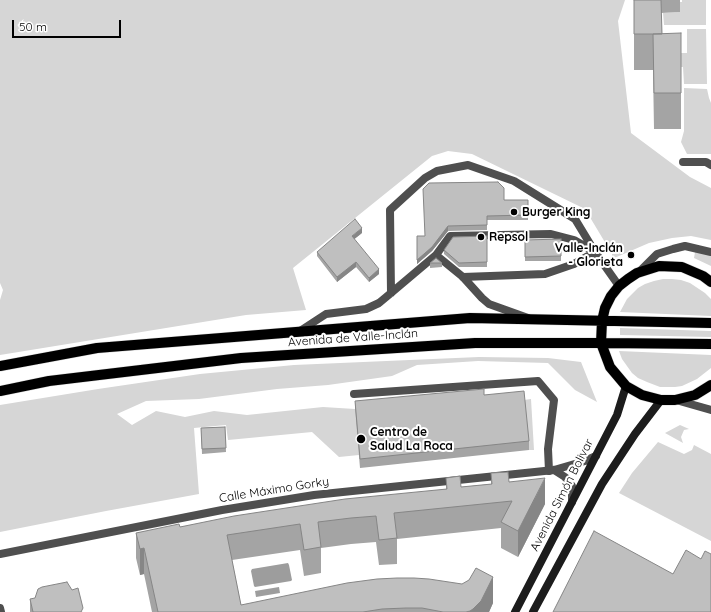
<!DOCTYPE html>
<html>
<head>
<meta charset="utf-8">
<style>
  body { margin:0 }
  #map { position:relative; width:711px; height:612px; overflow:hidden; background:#fff; font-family:Quicksand,sans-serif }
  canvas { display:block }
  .scale { position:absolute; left:12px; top:20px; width:109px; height:18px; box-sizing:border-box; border:2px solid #000; border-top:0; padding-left:5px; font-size:12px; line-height:14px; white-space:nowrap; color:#000; -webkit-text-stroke:3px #fff; paint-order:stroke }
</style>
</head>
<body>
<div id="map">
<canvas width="711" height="612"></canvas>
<div class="scale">50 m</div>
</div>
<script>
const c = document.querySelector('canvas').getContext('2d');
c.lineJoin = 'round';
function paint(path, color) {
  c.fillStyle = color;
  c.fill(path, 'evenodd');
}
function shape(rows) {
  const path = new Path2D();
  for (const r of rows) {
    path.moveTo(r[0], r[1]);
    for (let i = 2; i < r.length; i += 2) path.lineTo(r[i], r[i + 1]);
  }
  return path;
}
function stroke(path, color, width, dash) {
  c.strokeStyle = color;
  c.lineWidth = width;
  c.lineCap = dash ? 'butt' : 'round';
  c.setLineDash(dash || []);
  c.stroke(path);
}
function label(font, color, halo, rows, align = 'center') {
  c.font = font + ' Quicksand,sans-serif';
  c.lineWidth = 4;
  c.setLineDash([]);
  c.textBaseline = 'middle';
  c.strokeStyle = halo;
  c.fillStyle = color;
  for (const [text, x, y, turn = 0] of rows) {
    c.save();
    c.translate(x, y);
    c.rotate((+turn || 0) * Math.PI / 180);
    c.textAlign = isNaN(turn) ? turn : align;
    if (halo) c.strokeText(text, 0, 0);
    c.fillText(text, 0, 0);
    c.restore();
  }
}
paint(shape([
  [0,0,625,0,618,21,631,133,690,177,711,188,711,240,691,236,672,238,649,243,612,259,612,254,585,209,472,154,448,151,432,156,293,268,306,310,246,315,0,355,0,300,3,290,0,283],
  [682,0,706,0,706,25,664,25,663,13,680,12,680,2,682,2],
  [687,29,706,29,707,84,684,84,683,67,673,67,673,53,687,53],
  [684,88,707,89,709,98,711,103,711,154,687,154,681,142,684,131],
  [695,252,711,255,711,266,694,258],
  [663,279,672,279,681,280,690,283,705,293,711,299,711,316,620,312,627,299,638,288,645,284,654,281],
  [620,328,711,331,711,337,620,335],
  [619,351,711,355,711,368,697,379,682,386,675,387,660,387,647,382,638,378,632,373,622,359],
  [479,357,548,358,581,362,597,402,575,390,548,363,478,361,417,365,392,376,328,385,277,389,199,399,146,401,117,414,132,425,156,411,185,417,214,411,247,415,323,407,355,409,359,455,339,457,312,432,228,440,226,425,194,428,199,494,106,511,0,532,0,405,98,389,200,374,294,365],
  [531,399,534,450,529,450,524,400],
  [680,425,689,429,684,430,681,437,683,443,665,433],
  [658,442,684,454,692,450,694,445,711,454,711,541,619,493,632,473]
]), '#d6d6d6');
paint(shape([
  [288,563,289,565,292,580,291,581,255,587,254,586,251,571,252,569],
  [279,587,280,593,256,597,255,591]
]), '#9d9d9d');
const primary = shape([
  [711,282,703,276,682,267,659,266,637,273,628,279,619,286,611,296,605,308,602,321,601,343,610,367,626,386,642,395,661,400,675,400,695,395,711,385],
  [0,366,97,348,470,318,711,323],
  [0,391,49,381,241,358,475,343,601,343,711,344]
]);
stroke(primary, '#dbdbdb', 11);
stroke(shape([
  [683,162,706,162,711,165],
  [436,255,450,236,551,234,574,240,595,252,619,286],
  [391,293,390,210,425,178,437,171,468,165,514,181,575,219,595,252,574,264,545,274,463,277],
  [300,331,326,314,366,309,379,303,391,293,436,255,463,277,482,298,489,304,528,318],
  [354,394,538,381,554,400,548,449,549,471],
  [0,608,1,612]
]), '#4f4f4f', 8);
stroke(shape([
  [676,400,711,410],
  [554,470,565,477,572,486,572,502],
  [0,554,222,510,314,495,554,470,585,461,596,456]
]), '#4f4f4f', 8);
stroke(shape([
  [639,272,657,254,673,249,685,246,711,252]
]), '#4f4f4f', 8);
stroke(shape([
  [515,612,617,415,626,386],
  [533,612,602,484,635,434,661,400]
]), '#1c1c1c', 8);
stroke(primary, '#000', 10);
paint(shape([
  [634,0,680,0,680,12,661,13,662,34,681,93,681,129,654,129,653,70,634,70],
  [504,200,528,200,528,220,487,220,487,230,448,231,432,251,417,264,417,236,425,236],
  [362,233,354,239,379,274,369,282,356,267,337,282,317,256,317,252],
  [487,236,487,267,459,267,444,254,444,250],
  [561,239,561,261,525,261,525,240],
  [430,263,442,263,442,267,430,268],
  [484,395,529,441,529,450,360,468,355,409,355,401],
  [225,427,226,452,202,454,201,428],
  [491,473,509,482,545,504,518,557,501,548,501,528,397,539,397,564,379,565,376,542,351,544,321,548,321,573,304,576,300,550,232,560,241,605,493,603,489,612,152,612,144,574,140,575,136,558,136,533,180,527,446,489,446,478,461,487,491,484],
  [30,599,83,612,30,612]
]), '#a4a4a4');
paint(shape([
  [448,226,448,231,432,251,417,264,417,260],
  [362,228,362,233,352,241,352,236],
  [356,262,356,267,337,282,337,277],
  [379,269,379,274,369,282,369,278],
  [545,478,545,504,518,557,518,531],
  [144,548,144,574,140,575,140,549],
  [493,577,493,603,489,612,466,612]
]), '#868686');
const building = shape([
  [634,0,661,0,662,34,634,34,634,0],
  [681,33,681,93,654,93,653,34,681,33],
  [498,182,504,188,504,200,528,200,528,215,487,216,487,225,448,226,432,247,417,260,417,236,425,236,423,189,429,183,498,182],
  [355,219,362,228,352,236,379,269,369,278,356,262,337,277,317,252,355,219],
  [487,236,487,262,459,263,444,250,453,237,487,236],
  [561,239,561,256,525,257,525,240,561,239],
  [436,258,442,263,430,263,436,258],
  [484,389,484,395,524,391,529,441,360,459,355,401,484,389],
  [225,427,226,448,202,449,201,428,225,427],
  [508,472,509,482,545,478,518,531,501,522,512,501,394,513,397,538,379,540,376,516,351,518,318,522,321,547,304,550,300,524,227,535,241,605,347,583,377,579,397,578,414,578,429,579,462,584,469,580,476,568,493,577,481,601,473,609,470,611,466,612,443,612,422,608,406,608,382,609,363,612,158,612,144,548,140,549,136,533,179,524,180,527,234,516,345,499,447,489,446,478,460,476,461,487,492,484,491,473,508,472],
  [594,531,673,574,686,550,701,559,705,551,711,554,711,612,553,612,594,531],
  [67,582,72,590,78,588,83,608,81,612,33,612,30,599,35,598,38,589,42,587,67,582]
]);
paint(building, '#bfbfbf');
stroke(building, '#868686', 1);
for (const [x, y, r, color] of [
  [514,212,4,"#000"],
  [481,237,4,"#000"],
  [631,255,4,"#000"],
  [361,439,5,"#000"]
]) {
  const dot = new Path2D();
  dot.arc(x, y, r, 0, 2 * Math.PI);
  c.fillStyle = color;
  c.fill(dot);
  stroke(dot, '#fff', 1.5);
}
label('bold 12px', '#000', '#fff', [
  ["Burger King",522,212],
  ["Repsol",489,237],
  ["Valle-Inclán",623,248,"right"],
  ["- Glorieta",623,262,"right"],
  ["Centro de",370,432],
  ["Salud La Roca",370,446]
], 'left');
label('12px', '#000', '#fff', [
  ["Avenida de Valle-Inclán",353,338,-4],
  ["Calle Máximo Gorky",274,490,-9],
  ["Avenida Simón Bolivar",562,495,-63]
]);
</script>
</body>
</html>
